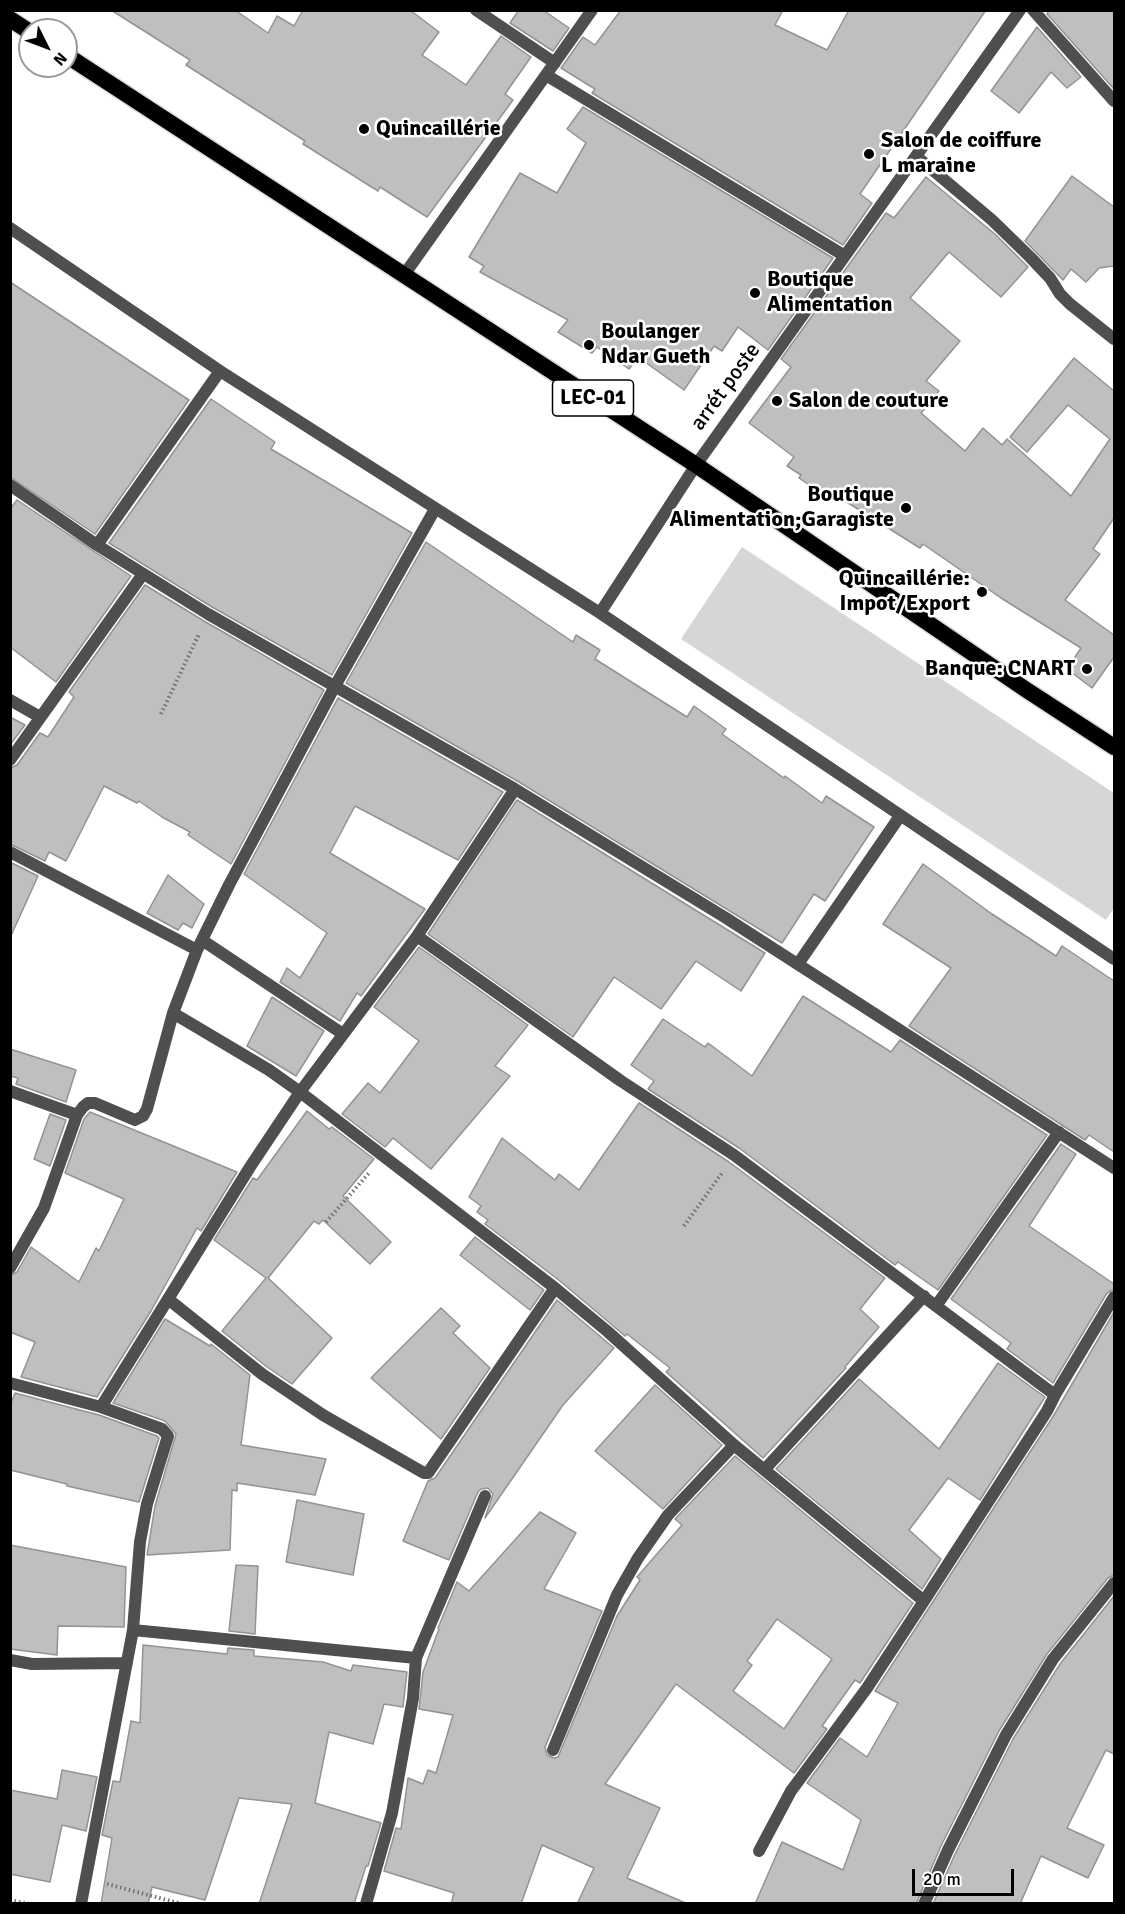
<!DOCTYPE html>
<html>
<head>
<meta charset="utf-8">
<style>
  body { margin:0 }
  #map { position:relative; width:1125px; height:1914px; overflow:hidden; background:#fff; font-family:Signika,sans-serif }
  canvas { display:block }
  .frame { position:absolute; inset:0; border:12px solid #000; pointer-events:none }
  .north { position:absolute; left:18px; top:18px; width:60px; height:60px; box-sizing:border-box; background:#fff; border:2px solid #999; border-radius:50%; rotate:132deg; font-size:16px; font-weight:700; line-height:24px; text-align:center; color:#000 }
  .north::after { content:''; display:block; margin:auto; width:21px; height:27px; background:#000; clip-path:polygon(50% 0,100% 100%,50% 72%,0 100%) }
  .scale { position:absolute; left:912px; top:1869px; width:102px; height:27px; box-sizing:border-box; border:3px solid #000; border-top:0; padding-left:8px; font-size:18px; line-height:21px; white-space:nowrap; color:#000; -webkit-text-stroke:4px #fff; paint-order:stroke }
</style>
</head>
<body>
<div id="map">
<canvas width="1125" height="1914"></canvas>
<div class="frame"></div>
<div class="north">N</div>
<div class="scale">20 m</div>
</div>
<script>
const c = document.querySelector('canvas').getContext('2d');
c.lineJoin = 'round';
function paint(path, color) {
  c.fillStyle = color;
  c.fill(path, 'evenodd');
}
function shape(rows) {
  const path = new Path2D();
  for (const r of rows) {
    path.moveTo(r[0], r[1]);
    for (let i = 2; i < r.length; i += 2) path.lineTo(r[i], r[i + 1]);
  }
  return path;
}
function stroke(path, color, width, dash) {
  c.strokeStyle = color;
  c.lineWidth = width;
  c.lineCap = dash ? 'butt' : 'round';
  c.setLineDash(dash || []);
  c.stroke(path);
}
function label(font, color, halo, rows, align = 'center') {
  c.font = font + ' Signika,sans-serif';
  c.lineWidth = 5;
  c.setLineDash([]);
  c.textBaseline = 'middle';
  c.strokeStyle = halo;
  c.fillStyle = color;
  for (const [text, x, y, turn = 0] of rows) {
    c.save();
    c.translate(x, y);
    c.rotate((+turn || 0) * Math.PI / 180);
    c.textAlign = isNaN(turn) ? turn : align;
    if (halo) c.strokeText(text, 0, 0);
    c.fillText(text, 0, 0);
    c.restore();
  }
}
paint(shape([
  [742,547,1114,793,1114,908,1106,920,681,639]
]), '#d6d6d6');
const building = shape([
  [111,10,235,10,268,33,277,16,294,26,303,10,410,10,439,32,422,55,466,85,501,36,531,57,505,94,513,100,427,217,380,187,378,191,303,144,305,141,186,65,190,60,111,10],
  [519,10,543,10,569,28,553,51,510,23,519,10],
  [621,10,783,10,775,25,827,50,849,10,986,10,860,194,872,203,843,245,592,93,595,89,561,68,583,37,595,45,621,10],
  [1049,10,1114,10,1114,89,1047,14,1049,10],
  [1037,27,1081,77,1067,88,1051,72,1019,113,991,91,1037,27],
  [583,107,833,258,768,350,738,327,722,351,714,346,684,390,638,357,629,369,597,347,592,353,558,332,568,320,480,272,484,266,469,257,520,173,557,193,586,143,567,129,583,107],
  [1072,176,1114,207,1114,266,1099,268,1086,282,1071,269,1063,280,1025,241,1072,176],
  [926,177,996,235,1028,267,1001,297,949,252,910,298,960,341,926,381,939,391,921,413,965,451,983,428,1002,445,1007,439,1071,496,1110,439,1068,405,1027,452,1010,437,1074,358,1114,391,1114,518,1093,549,1100,554,1065,600,1114,635,1114,657,1092,688,1067,669,1081,648,1001,598,923,544,920,548,829,491,825,496,799,478,801,475,787,466,794,457,749,423,791,367,781,359,886,213,894,218,926,177],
  [10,282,189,400,95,534,10,477,10,282],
  [211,399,275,442,271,449,412,533,332,675,212,607,109,543,211,399],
  [17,500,131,576,56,682,10,647,10,509,17,500],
  [426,542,573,642,576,635,600,650,595,659,687,717,694,706,726,729,722,734,784,778,785,776,822,803,826,796,874,827,825,901,814,894,782,943,519,782,346,683,426,542],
  [145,585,204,621,324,690,231,864,188,835,190,832,162,817,139,801,137,803,104,786,66,861,49,852,45,861,10,844,10,768,17,765,40,733,48,737,74,697,69,692,145,585],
  [338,698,503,792,458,860,355,806,330,853,425,909,361,996,357,993,340,1021,280,982,287,968,300,978,327,933,244,874,338,698],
  [10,717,25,725,10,745,10,717],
  [517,800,765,953,741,991,696,961,661,1009,614,977,573,1037,428,934,517,800],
  [10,862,38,876,10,938,10,862],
  [923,864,992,914,1056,956,1062,946,1114,981,1114,1152,1089,1135,1085,1140,909,1026,951,968,883,924,923,864],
  [168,875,204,904,192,928,183,923,178,930,147,913,168,875],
  [419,947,528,1025,495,1066,510,1076,431,1169,393,1138,385,1147,342,1114,368,1083,380,1093,419,1041,374,1007,419,947],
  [803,996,891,1052,900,1040,1047,1135,938,1290,898,1262,895,1265,739,1148,648,1089,654,1081,631,1065,663,1019,705,1047,708,1043,752,1076,803,996],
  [272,997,324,1031,296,1076,247,1046,272,997],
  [10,1049,76,1070,66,1102,16,1084,18,1078,10,1076,10,1049],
  [639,1103,729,1162,885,1278,860,1309,879,1327,845,1367,846,1368,763,1458,666,1372,670,1368,627,1334,625,1336,560,1281,485,1224,488,1220,477,1212,481,1206,469,1197,502,1138,555,1180,559,1174,579,1190,639,1103],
  [307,1111,329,1129,332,1127,374,1159,343,1196,391,1242,370,1264,323,1220,319,1224,314,1221,268,1278,332,1338,292,1384,267,1367,222,1331,266,1278,214,1240,253,1178,257,1180,307,1111],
  [90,1112,237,1172,201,1231,197,1228,151,1311,97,1397,21,1377,35,1342,10,1332,10,1276,17,1272,31,1247,79,1282,96,1248,99,1251,124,1199,65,1173,84,1119,90,1112],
  [50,1114,66,1120,50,1166,34,1159,50,1114],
  [1061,1144,1076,1154,1029,1226,1114,1284,1114,1289,1107,1293,1053,1383,1007,1349,1011,1343,951,1299,1061,1144],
  [475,1237,544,1290,530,1310,460,1255,475,1237],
  [557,1300,614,1348,563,1405,485,1518,493,1494,488,1488,481,1489,478,1492,449,1560,403,1541,428,1481,435,1478,557,1300],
  [441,1308,460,1326,453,1333,490,1368,441,1439,371,1378,441,1308],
  [1114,1312,1114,1575,1108,1578,1047,1654,999,1731,941,1846,916,1904,755,1904,782,1842,843,1870,861,1820,807,1783,840,1738,867,1757,898,1703,875,1691,1054,1415,1114,1312],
  [165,1319,210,1346,211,1344,250,1375,241,1445,326,1459,315,1495,237,1483,237,1491,232,1490,230,1550,147,1555,155,1506,176,1434,165,1421,113,1403,165,1319],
  [998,1363,1045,1397,980,1500,948,1478,909,1530,941,1559,922,1589,776,1469,859,1379,939,1449,998,1363],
  [655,1385,722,1445,663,1509,595,1451,655,1385],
  [15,1393,99,1415,157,1436,159,1438,139,1502,67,1486,67,1484,10,1470,10,1405,15,1393],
  [735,1456,913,1603,860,1683,855,1680,822,1726,827,1729,794,1773,676,1684,605,1784,660,1808,627,1878,688,1904,577,1904,594,1868,542,1845,521,1904,451,1904,454,1893,384,1871,396,1828,401,1829,408,1778,423,1784,428,1770,436,1773,453,1715,419,1709,423,1672,439,1629,438,1628,457,1582,469,1591,540,1512,576,1533,544,1589,602,1611,545,1747,547,1755,554,1758,558,1757,617,1616,640,1580,637,1577,682,1525,675,1519,735,1456],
  [777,1619,832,1659,784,1729,733,1691,752,1665,747,1661,777,1619],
  [297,1500,364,1514,353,1575,286,1562,297,1500],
  [10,1545,126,1567,124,1627,58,1626,57,1655,10,1649,10,1545],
  [236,1565,258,1566,255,1634,229,1631,236,1565],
  [1114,1596,1114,1754,1106,1750,1067,1828,1104,1845,1088,1878,1041,1856,1020,1904,933,1904,955,1854,1013,1739,1060,1664,1114,1596],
  [143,1645,227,1654,228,1648,254,1650,254,1656,323,1662,351,1671,353,1665,407,1672,403,1707,384,1704,373,1744,329,1732,315,1803,381,1823,368,1866,366,1866,354,1904,259,1904,292,1804,239,1798,205,1900,152,1887,148,1904,101,1904,112,1838,102,1835,113,1781,120,1782,131,1721,140,1723,143,1645],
  [62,1770,97,1777,86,1831,62,1825,50,1882,10,1874,10,1790,57,1799,62,1770]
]);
paint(building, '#bfbfbf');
stroke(building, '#939393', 1.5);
const trunk = shape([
  [10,19,30,32],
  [66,55,696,465,1025,689,1114,747]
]);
stroke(trunk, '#dbdbdb', 19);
stroke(shape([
  [161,714,199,634],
  [326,1222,369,1173],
  [684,1226,722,1173],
  [107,1884,182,1904],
  [10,1900,29,1904]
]), '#717171', 4, [1.5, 3]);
stroke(shape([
  [476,10,555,63],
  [1033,10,1114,101],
  [546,75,845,256],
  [916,156,992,220,1030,257,1050,278,1060,294,1070,304,1114,339],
  [10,228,220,371,600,613,1114,959],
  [404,275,592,10],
  [10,485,97,545,208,614,515,789,726,918,1114,1168],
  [97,545,220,371],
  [600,613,696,465,1020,10],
  [10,700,40,717],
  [10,760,143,574],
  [10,852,197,950],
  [417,936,621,1081,734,1155,1055,1395],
  [202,940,343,1034],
  [798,964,900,816],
  [173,1013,269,1070,300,1092,555,1288,607,1331,734,1445,924,1601],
  [10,1091,77,1115],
  [10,1268,44,1208,77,1115,83,1107,88,1103,95,1103,135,1120,143,1116,147,1109,173,1013,197,950,229,885,335,686,435,509],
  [168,1299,262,1374,323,1415,424,1473,428,1473,555,1288],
  [936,1306,1059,1132],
  [10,1383,101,1407,162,1429,168,1436,147,1504,140,1542,133,1630,81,1904],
  [101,1407,250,1167,300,1092,417,936,515,789],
  [765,1469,924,1296],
  [133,1630,416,1658],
  [10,1660,32,1664,127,1663],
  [553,1750,617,1595,638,1558,668,1515,734,1445],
  [759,1851,791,1791,867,1688,924,1601,1047,1411,1055,1395,1114,1297],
  [366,1904,392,1813,413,1698,416,1658,485,1496],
  [924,1904,948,1850,1006,1735,1053,1659,1114,1583]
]), '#4f4f4f', 12);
stroke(trunk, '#000', 16);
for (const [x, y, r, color] of [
  [364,129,6,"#000"],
  [869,154,6,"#000"],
  [755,293,6,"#000"],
  [589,345,6,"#000"],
  [777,401,6,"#000"],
  [906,508,6,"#000"],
  [982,592,6,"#000"],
  [1087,669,6,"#000"]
]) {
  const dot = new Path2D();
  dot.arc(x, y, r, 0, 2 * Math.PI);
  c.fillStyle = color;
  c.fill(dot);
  stroke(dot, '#fff', 2);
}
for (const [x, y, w] of [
  [593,398,81]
]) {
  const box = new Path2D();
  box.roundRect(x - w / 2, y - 18, w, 36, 4.5);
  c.fillStyle = '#fff';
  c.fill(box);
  stroke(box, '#000', 1.5);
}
label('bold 21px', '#000', null, [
  ["LEC-01",593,398]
]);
label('bold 22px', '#000', '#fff', [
  ["Quincaillérie",376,129],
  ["Salon de coiffure",881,141],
  ["L maraine",881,166],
  ["Boutique",767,280],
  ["Alimentation",767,305],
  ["Boulanger",601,332],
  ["Ndar Gueth",601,357],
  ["Salon de couture",789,401],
  ["Boutique",894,495,"right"],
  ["Alimentation;Garagiste",894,520,"right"],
  ["Quincaillérie:",970,579,"right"],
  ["Impot/Export",970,604,"right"],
  ["Banque: CNART",1075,669,"right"]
], 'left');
label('22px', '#000', '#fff', [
  ["arrét poste",726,387,-54]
]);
</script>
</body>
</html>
